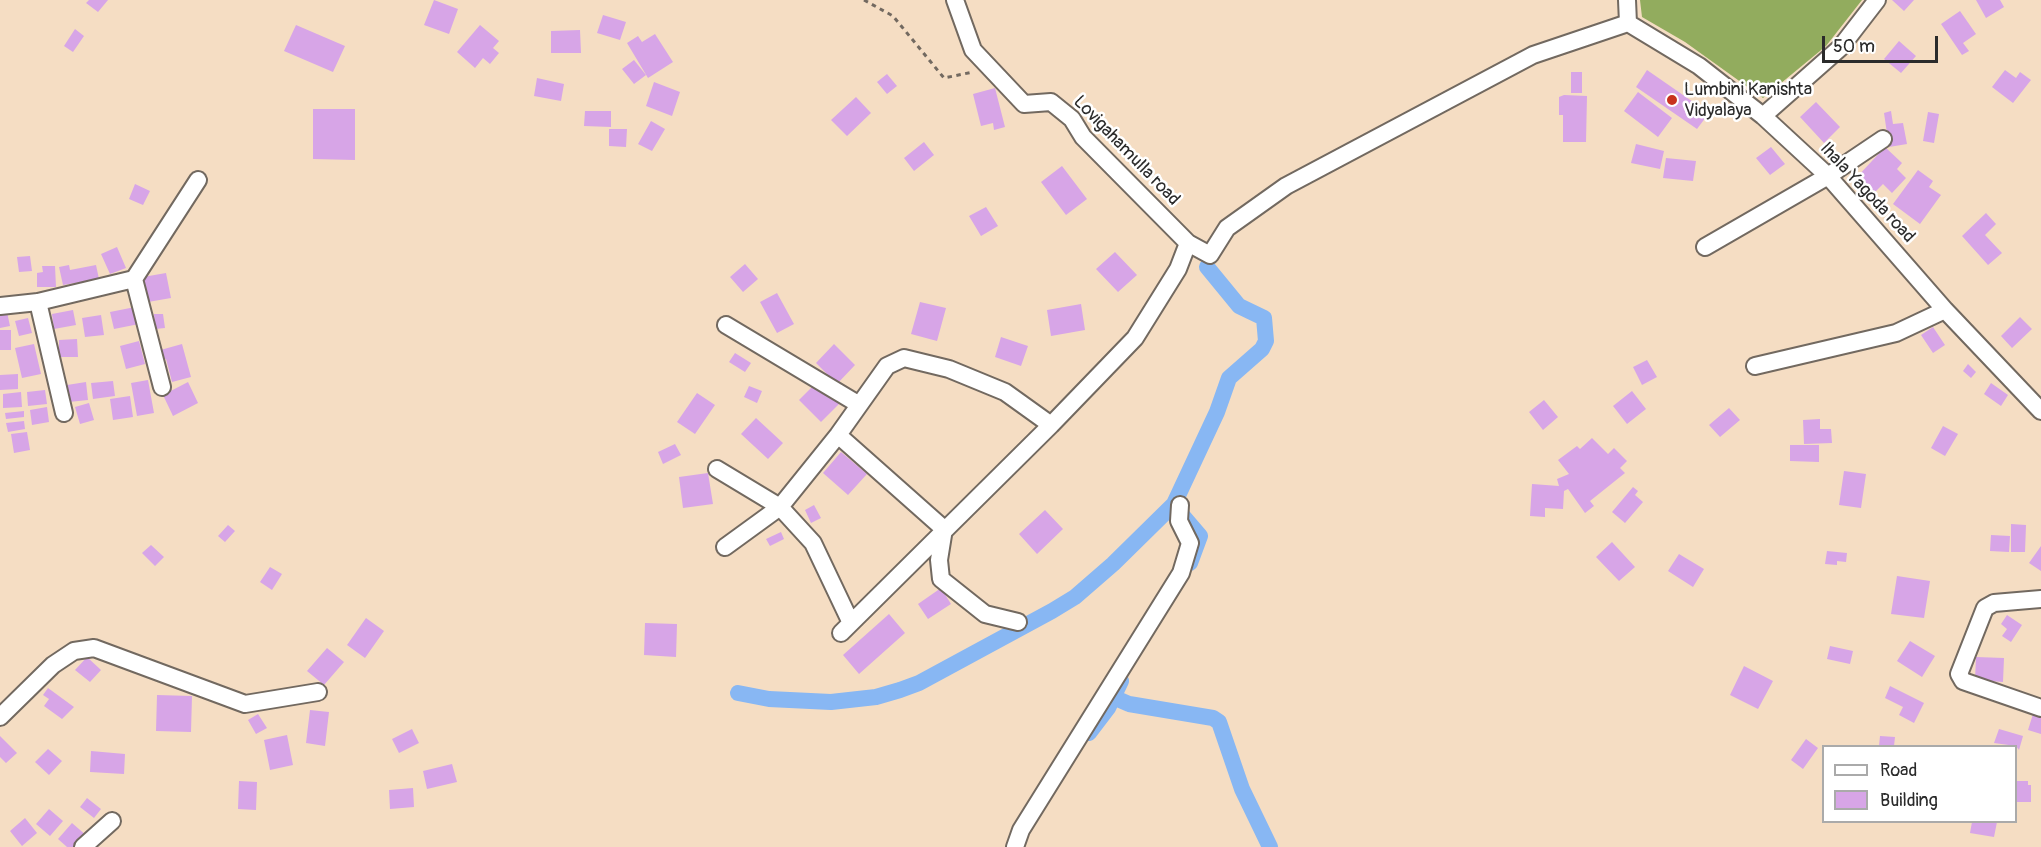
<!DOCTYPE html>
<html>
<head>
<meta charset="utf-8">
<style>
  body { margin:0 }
  #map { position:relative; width:2041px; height:847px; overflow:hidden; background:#f5ddc3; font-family:Pangolin,sans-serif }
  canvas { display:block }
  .legend { position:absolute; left:1822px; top:745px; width:195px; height:78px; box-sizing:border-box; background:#fff; border:2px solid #aaa; margin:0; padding:8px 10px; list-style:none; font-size:18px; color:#2b2b2b }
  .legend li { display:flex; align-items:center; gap:12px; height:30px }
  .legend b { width:30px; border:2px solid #aaa }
  .scale { position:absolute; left:1822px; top:36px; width:116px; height:27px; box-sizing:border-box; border:3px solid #2b2b2b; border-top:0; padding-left:8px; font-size:18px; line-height:21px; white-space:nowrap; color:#2b2b2b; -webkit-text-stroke:4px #fff; paint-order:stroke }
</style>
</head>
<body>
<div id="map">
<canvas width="2041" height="847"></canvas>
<ul class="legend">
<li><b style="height:8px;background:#fff"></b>Road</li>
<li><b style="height:16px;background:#d7a5e7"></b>Building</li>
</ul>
<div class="scale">50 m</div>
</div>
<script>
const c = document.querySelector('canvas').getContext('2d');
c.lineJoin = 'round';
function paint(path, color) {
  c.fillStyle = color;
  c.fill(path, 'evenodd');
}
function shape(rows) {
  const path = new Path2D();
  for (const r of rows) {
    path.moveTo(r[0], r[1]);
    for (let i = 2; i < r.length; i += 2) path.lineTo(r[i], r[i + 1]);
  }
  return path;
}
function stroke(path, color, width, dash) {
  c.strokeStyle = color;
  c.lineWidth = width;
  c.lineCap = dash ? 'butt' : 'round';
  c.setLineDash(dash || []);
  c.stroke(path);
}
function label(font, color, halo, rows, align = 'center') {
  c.font = font + ' Pangolin,sans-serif';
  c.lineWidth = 5;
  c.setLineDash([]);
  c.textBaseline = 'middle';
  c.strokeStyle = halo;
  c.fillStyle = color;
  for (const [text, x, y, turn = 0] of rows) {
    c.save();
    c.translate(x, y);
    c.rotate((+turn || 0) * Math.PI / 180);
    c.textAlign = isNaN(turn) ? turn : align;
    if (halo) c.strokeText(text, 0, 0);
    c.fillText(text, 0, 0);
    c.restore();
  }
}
paint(shape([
  [1640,0,1862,0,1826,46,1763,98,1685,42,1642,17]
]), '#92ac5e');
stroke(shape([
  [1176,508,1200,536,1190,563],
  [738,693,769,699,831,702,876,697,900,690,919,683,1052,611,1075,597,1113,564,1174,504,1217,412,1229,378,1262,349,1266,341,1264,318,1239,306,1207,267],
  [1113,697,1129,704,1213,718,1219,722,1242,789,1270,847],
  [1089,733,1108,708,1121,681]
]), '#88b7f3', 16);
paint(shape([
  [89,0,108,0,98,12,86,3],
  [434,0,458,9,449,34,424,25],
  [1892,0,1914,0,1904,11],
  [1976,0,2000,0,2004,7,1986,18],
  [1960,11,1976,34,1963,43,1969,51,1962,55,1941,24],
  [603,15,626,22,620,40,597,33],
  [296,25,345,46,333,72,284,51],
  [480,25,499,41,493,48,499,53,490,64,483,58,475,68,457,52],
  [75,29,84,36,73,52,64,46],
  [580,30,581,53,551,53,551,31],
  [655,34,673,62,648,78,627,43,638,36,642,42],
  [1899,41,1916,56,1901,73,1884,59],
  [634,60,646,75,634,84,622,69],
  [1647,70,1709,113,1697,129,1636,87],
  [2005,70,2016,78,2020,72,2031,80,2013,103,1992,87],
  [1571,72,1582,72,1582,93,1571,93],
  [887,74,897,86,887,94,877,82],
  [537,78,564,84,561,101,534,96],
  [654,82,680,92,672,116,646,106],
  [995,88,1005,127,994,130,993,123,981,126,973,94],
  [1638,92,1672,118,1658,137,1624,111],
  [1564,95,1587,96,1586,142,1563,142,1563,115,1559,115,1559,97],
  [856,97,871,113,847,136,831,120],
  [1816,102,1840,127,1824,143,1800,117],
  [313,109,355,109,355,160,313,159],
  [585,111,611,111,611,127,584,126],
  [1891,111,1893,124,1903,123,1907,144,1889,147,1884,113],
  [1928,112,1939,114,1934,143,1923,141],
  [651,121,665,129,652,151,638,144],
  [609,129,627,129,626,147,609,146],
  [924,142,934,155,914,171,904,158],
  [1636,144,1664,151,1660,169,1631,163],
  [1771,147,1785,164,1770,175,1756,158],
  [1885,147,1902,163,1897,169,1906,178,1892,193,1883,184,1874,193,1857,177],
  [1666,158,1696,161,1693,181,1663,178],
  [1062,166,1087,199,1066,215,1041,182],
  [1918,170,1933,181,1929,187,1941,195,1920,224,1893,204],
  [135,184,150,191,143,205,129,199],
  [986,207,998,226,981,236,969,216],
  [1986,213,1996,224,1985,235,2002,253,1988,265,1962,236],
  [117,247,126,268,110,274,101,254],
  [1115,252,1137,275,1118,292,1096,269],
  [30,256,32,271,19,272,17,257],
  [745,264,758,279,743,292,730,277],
  [69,265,70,270,96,265,99,279,63,285,59,267],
  [42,266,55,266,56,287,37,287,37,273,43,272],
  [166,273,171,298,148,302,143,277],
  [777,293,794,324,777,333,760,302],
  [920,302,946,308,937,341,911,334],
  [1081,304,1085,330,1051,336,1047,310],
  [135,307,139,324,114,329,110,312],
  [73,310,76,325,54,329,52,314],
  [7,312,10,326,0,328,0,313],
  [154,314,163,314,165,328,155,329],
  [101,315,104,335,85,337,82,318],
  [2020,317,2032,329,2012,348,2001,336],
  [28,318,32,333,19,336,15,321],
  [1933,327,1945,345,1933,353,1921,335],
  [0,330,11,330,11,350,0,350],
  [1001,337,1028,346,1021,366,995,357],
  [77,339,78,357,59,357,59,340],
  [139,341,145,364,126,369,120,346],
  [34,344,41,374,22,378,15,348],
  [182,344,191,377,172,382,166,359,160,360,157,351],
  [834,344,855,365,837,384,816,363],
  [735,353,751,363,745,372,729,362],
  [1647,360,1657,377,1642,385,1633,367],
  [1968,364,1976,372,1971,378,1963,371],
  [18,374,18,389,0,390,0,375],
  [148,380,154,413,137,416,131,383],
  [113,381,115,396,93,399,91,383],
  [818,381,840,403,821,422,799,400],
  [86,382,88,400,69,402,67,385],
  [188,382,198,403,173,416,163,395],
  [1991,383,2008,395,2001,406,1984,394],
  [749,386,762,391,757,403,744,397],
  [45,390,47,404,28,406,27,392],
  [1632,391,1646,409,1627,424,1613,406],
  [21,392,22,407,3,408,3,394],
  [697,393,715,405,695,434,677,422],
  [130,396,133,417,113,420,110,399],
  [1544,400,1558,417,1543,430,1529,412],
  [89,403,94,420,80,424,75,407],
  [47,407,49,422,32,425,30,410],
  [1729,408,1740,420,1720,437,1709,425],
  [24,411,24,417,6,419,5,413],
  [756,418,783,443,768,459,741,434],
  [1820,419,1820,429,1831,429,1832,443,1804,444,1803,420],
  [24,421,25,429,8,432,6,423],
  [1943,426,1958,434,1945,456,1931,448],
  [27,432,30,450,14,453,11,434],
  [1592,438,1608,454,1614,448,1627,461,1620,468,1625,473,1590,501,1594,506,1585,513,1568,489,1564,491,1563,509,1545,508,1545,517,1530,516,1532,484,1559,486,1557,479,1569,474,1558,460,1577,446,1580,449],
  [675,444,681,455,663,464,658,452],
  [1790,445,1819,445,1819,462,1790,461],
  [841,452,867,474,848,495,823,473],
  [1844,471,1866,474,1861,508,1839,505],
  [708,473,713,504,683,508,679,477],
  [1633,487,1638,491,1635,495,1643,502,1625,523,1612,512],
  [814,505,821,518,811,523,805,510],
  [1045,510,1063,529,1037,554,1019,534],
  [2011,524,2026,525,2025,552,2011,552],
  [228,525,235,531,225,542,218,536],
  [781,532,784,539,770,546,766,539],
  [1991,535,2010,536,2009,552,1990,551],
  [1612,542,1635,567,1619,581,1596,557],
  [151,545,164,557,155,566,142,553],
  [2041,546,2041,571,2029,563],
  [1827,551,1847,553,1846,562,1837,561,1837,565,1825,564],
  [1679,554,1704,569,1693,587,1668,571],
  [270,567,282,574,272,590,260,582],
  [1897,576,1930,581,1924,618,1891,614],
  [941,588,951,604,928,619,918,604],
  [889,614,905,633,859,674,843,655],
  [2007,615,2022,625,2011,642,2002,636,2007,629,2001,624],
  [366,618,384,631,365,658,347,645],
  [645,623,677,624,676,657,644,655],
  [1910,641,1935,656,1922,677,1897,661],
  [1830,646,1853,651,1850,664,1827,659],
  [327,648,344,662,324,685,307,671],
  [87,657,101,670,90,682,75,670],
  [1976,657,2004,658,2003,682,1975,680],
  [1744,666,1773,681,1758,709,1730,695],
  [1890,686,1924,703,1914,723,1899,715,1903,707,1885,698],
  [48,688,74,707,62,719,44,706,49,699,43,695],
  [157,695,192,696,191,732,156,731],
  [310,710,329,712,325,746,306,743],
  [2034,711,2041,714,2041,734,2028,730],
  [258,714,267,728,256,734,248,720],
  [412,729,419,743,399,753,392,739],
  [1999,729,2023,736,2019,750,2016,746,1994,743],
  [287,735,293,765,270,770,264,740],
  [0,736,17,753,6,763,0,757],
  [1880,736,1895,737,1894,746,1879,746],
  [1806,739,1818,748,1803,769,1791,760],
  [48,749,62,761,49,775,35,762],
  [91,751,125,754,124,774,90,772],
  [452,764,457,782,427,789,423,771],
  [239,781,257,782,256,810,238,809],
  [2016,781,2028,781,2028,785,2031,785,2031,802,2016,802],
  [413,788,414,807,390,809,389,790],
  [87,798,101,809,94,818,80,807],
  [49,809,63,821,50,836,36,824],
  [25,818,37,833,22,846,10,831],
  [1972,822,1997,822,1994,837,1970,833],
  [72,823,87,836,77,847,67,847,58,839]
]), '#d7a5e7');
const minor = shape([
  [955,0,973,50,1024,104,1051,102,1072,119,1083,137,1188,243,1210,255,1227,228,1286,186,1533,55,1628,23],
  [1627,0,1628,23,1699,66,1763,116,1828,176,1945,310,2041,411],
  [1763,116,1840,48,1877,0],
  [1705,247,1828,176,1883,139],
  [134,279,162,387],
  [38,302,64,413],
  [0,306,38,302,134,279,198,180],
  [726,325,858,404],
  [1755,366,1896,333,1945,310],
  [838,435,944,529,939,560,941,579,985,614,1018,622],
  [717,469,780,507,813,543,851,623],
  [725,547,780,507,838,435,887,366,904,358,949,369,1005,392,1051,425],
  [2041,599,1994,603,1985,608,1959,674,1963,681,2041,708],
  [841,633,1051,425,1135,338,1178,269,1188,243],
  [0,717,53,665,74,651,94,648,245,704,318,692],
  [83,847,112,821],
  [1015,847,1021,830,1181,573,1190,543,1179,521,1180,505]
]);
stroke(minor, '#726960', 20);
stroke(shape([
  [864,0,893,16,944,78,973,72]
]), '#726960', 3, [4.5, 4.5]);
stroke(minor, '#fff', 16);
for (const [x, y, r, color] of [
  [1672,100,6,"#c8321e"]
]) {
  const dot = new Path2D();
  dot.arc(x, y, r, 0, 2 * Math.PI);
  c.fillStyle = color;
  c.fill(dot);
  stroke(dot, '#fff', 2);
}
label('18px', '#2b2b2b', '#fff', [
  ["Lumbini Kanishta",1684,90],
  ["Vidyalaya",1684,111]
], 'left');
label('18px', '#2b2b2b', '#fff', [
  ["Lovigahamulla road",1126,151,46],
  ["Ihala Yagoda road",1867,193,47]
]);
</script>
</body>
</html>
